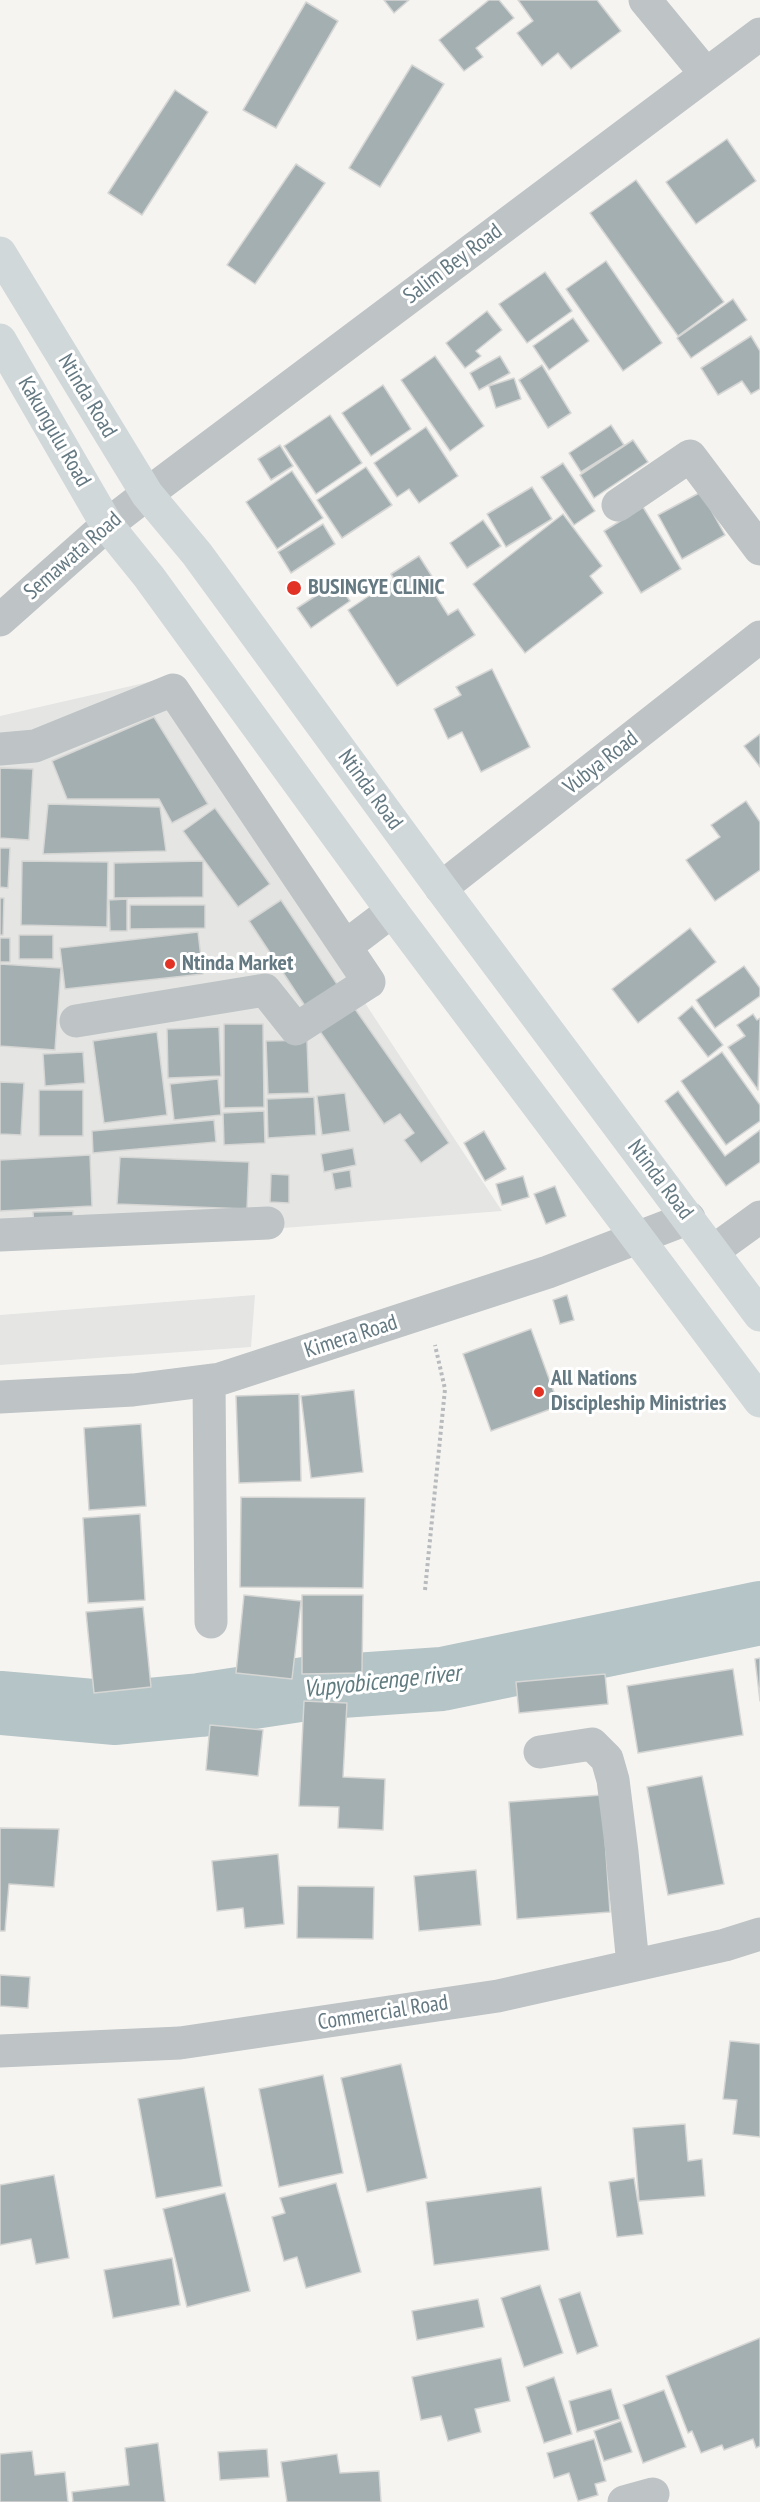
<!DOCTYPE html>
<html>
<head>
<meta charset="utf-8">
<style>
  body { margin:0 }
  canvas { display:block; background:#f5f4f1 }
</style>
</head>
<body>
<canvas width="760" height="2502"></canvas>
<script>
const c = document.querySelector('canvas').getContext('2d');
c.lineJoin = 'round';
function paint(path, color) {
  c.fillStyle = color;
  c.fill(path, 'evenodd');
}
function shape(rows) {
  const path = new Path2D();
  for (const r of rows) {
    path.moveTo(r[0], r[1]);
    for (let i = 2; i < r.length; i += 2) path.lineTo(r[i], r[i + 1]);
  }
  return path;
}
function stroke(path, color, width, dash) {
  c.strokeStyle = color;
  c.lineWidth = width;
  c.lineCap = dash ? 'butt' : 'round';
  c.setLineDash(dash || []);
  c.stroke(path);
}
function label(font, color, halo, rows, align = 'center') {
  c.font = font + ' "PT Sans Narrow",sans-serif';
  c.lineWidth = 6;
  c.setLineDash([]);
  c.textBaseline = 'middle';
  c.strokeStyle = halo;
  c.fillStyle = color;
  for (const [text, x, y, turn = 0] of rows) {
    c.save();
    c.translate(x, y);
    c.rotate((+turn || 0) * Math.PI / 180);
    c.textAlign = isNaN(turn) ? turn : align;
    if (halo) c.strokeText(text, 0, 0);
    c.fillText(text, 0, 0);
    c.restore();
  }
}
paint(shape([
  [153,681,502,1211,0,1250,0,716],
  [255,1295,251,1347,0,1365,0,1315]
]), '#e5e6e4');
stroke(shape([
  [0,1703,116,1713,200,1705,312,1688,442,1679,760,1613]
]), '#b5c4c6', 64);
const building = shape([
  [384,0,409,0,394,13,384,0],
  [489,0,499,0,514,18,476,48,483,57,464,71,439,40,489,0],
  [518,0,597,0,621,31,571,69,558,53,542,66,517,33,533,21,518,0],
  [306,2,338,21,276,128,243,110,306,2],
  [412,65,444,84,380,187,349,168,412,65],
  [175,90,208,112,142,215,108,193,175,90],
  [727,139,756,181,696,224,666,182,727,139],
  [296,164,325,183,255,284,227,265,296,164],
  [636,180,724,302,678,336,590,213,636,180],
  [606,261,662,343,623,371,566,289,606,261],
  [545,272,572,311,527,343,499,304,545,272],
  [733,299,747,320,691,358,677,338,733,299],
  [487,311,502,330,476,351,481,356,465,368,446,343,487,311],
  [573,318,589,341,549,370,533,346,573,318],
  [751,336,760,351,760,389,751,394,742,381,718,395,701,368,751,336],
  [435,356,484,426,450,451,401,380,435,356],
  [500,356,510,373,479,390,470,373,500,356],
  [542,365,571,413,548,428,519,380,542,365],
  [514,378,521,399,496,408,489,386,514,378],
  [383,385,411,429,371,456,342,413,383,385],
  [330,415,362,463,316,494,284,446,330,415],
  [611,425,624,445,581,472,569,453,611,425],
  [426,427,458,476,419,503,409,489,397,497,374,463,426,427],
  [633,440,648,462,594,498,580,475,633,440],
  [280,445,293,466,271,480,258,459,280,445],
  [563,463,595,511,574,525,541,477,563,463],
  [366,467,392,505,342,538,317,500,366,467],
  [292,471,323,518,277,549,246,502,292,471],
  [532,487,552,519,506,547,487,514,532,487],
  [701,492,725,535,682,559,658,515,701,492],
  [643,507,681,569,641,593,604,531,643,507],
  [563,514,602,566,590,576,603,593,525,653,473,584,563,514],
  [483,520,501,546,467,568,450,543,483,520],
  [323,524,335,544,291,573,278,552,323,524],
  [419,556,433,578,427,582,448,615,458,609,475,635,397,686,348,610,394,579,391,574,419,556],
  [337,582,350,601,311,628,297,608,337,582],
  [492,669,530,747,481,772,462,732,448,739,434,709,461,695,456,687,492,669],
  [154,717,208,804,172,823,159,799,67,799,52,761,154,717],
  [760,734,760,767,744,746,760,734],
  [0,768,33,769,29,840,0,838,0,768],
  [746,801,760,822,760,870,715,901,686,860,720,837,711,825,746,801],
  [48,804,160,807,166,851,43,854,48,804],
  [215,808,270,884,238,907,183,831,215,808],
  [0,848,10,848,8,888,0,887,0,848],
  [22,861,108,862,107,927,21,925,22,861],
  [203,861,203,897,114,898,114,863,203,861],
  [0,898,4,898,3,935,0,935,0,898],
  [127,899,127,931,110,931,109,900,127,899],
  [281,900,341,990,309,1012,249,921,281,900],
  [130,905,205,905,205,928,130,929,130,905],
  [690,928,716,962,638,1023,612,989,690,928],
  [198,932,203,974,65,989,60,948,198,932],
  [19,935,53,935,53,959,19,959,19,935],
  [0,938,10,938,10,962,0,962,0,938],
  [0,964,61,968,55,1050,0,1046,0,964],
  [744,966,760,988,760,996,715,1028,696,1000,744,966],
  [353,1006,449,1143,421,1163,404,1140,414,1133,400,1114,384,1124,319,1030,353,1006],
  [692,1006,723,1045,708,1057,678,1018,692,1006],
  [753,1014,757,1020,760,1018,758,1090,728,1047,745,1036,737,1025,753,1014],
  [224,1024,263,1024,264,1107,224,1108,224,1024],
  [219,1027,221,1076,168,1078,167,1029,219,1027],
  [157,1032,167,1115,104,1123,93,1041,157,1032],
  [307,1040,309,1093,268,1094,266,1041,307,1040],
  [83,1052,85,1083,45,1086,43,1054,83,1052],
  [722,1052,760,1105,760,1121,726,1145,681,1081,722,1052],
  [218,1079,221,1115,174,1120,170,1084,218,1079],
  [0,1082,24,1083,21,1135,0,1134,0,1082],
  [39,1090,83,1090,83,1136,39,1136,39,1090],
  [678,1091,725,1156,760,1130,760,1162,726,1186,665,1101,678,1091],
  [345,1093,350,1131,322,1135,317,1096,345,1093],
  [314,1097,316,1135,268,1138,267,1099,314,1097],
  [264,1111,265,1143,224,1145,223,1113,264,1111],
  [214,1120,216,1142,93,1153,92,1131,214,1120],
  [484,1131,506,1169,485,1181,464,1143,484,1131],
  [353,1148,356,1165,324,1172,321,1154,353,1148],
  [90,1155,92,1206,0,1211,0,1160,90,1155],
  [120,1157,249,1162,247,1209,117,1204,120,1157],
  [350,1170,352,1187,335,1190,332,1173,350,1170],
  [271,1174,289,1175,289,1203,270,1202,271,1174],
  [523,1176,529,1197,502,1205,496,1184,523,1176],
  [555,1186,566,1216,546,1224,534,1194,555,1186],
  [73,1211,73,1226,34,1227,33,1212,73,1211],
  [567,1295,574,1320,560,1324,553,1300,567,1295],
  [531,1329,559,1406,491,1431,463,1354,531,1329],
  [354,1390,363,1472,311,1478,301,1396,354,1390],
  [299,1394,301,1481,239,1483,236,1396,299,1394],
  [141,1424,146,1506,89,1510,84,1428,141,1424],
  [241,1497,365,1498,363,1588,240,1587,241,1497],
  [140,1514,145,1600,88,1603,83,1518,140,1514],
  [244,1595,301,1601,292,1679,236,1673,244,1595],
  [302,1595,363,1595,362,1673,302,1674,302,1595],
  [143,1607,151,1687,94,1693,86,1612,143,1607],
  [760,1658,760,1701,755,1659,760,1658],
  [733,1669,743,1735,638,1753,627,1686,733,1669],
  [605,1674,608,1704,519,1713,516,1682,605,1674],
  [304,1701,347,1703,343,1777,385,1779,383,1830,338,1828,339,1807,299,1806,304,1701],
  [210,1725,263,1730,258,1776,206,1770,210,1725],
  [702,1776,724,1884,668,1895,647,1787,702,1776],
  [602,1795,610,1912,517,1919,509,1802,602,1795],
  [0,1828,59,1829,54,1887,9,1884,5,1931,0,1931,0,1828],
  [278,1854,284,1924,245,1928,243,1908,217,1911,212,1861,278,1854],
  [476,1870,481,1925,419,1931,414,1876,476,1870],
  [298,1886,374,1887,373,1939,297,1938,298,1886],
  [0,1975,30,1977,28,2008,0,2006,0,1975],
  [730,2041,760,2044,760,2137,733,2134,737,2100,723,2099,730,2041],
  [401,2064,427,2178,367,2192,341,2078,401,2064],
  [323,2075,343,2173,279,2187,259,2089,323,2075],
  [204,2087,222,2186,156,2198,138,2099,204,2087],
  [685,2124,688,2161,702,2159,705,2196,639,2201,633,2128,685,2124],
  [54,2175,69,2258,36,2264,31,2239,0,2245,0,2185,54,2175],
  [634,2178,643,2234,617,2237,609,2182,634,2178],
  [336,2183,361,2272,306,2288,297,2257,284,2261,272,2217,285,2213,280,2198,336,2183],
  [541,2187,549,2250,434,2265,426,2202,541,2187],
  [225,2193,250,2291,187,2307,163,2209,225,2193],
  [172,2258,180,2305,113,2318,104,2270,172,2258],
  [540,2285,563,2353,524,2367,501,2298,540,2285],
  [580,2292,598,2346,577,2354,559,2299,580,2292],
  [478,2299,484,2327,417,2340,412,2311,478,2299],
  [760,2338,760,2446,756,2448,753,2439,724,2450,722,2445,701,2453,692,2431,688,2433,666,2376,760,2338],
  [501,2358,510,2401,475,2409,481,2432,448,2441,441,2416,421,2420,412,2377,501,2358],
  [554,2377,572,2434,544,2443,526,2387,554,2377],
  [611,2389,620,2419,577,2432,569,2401,611,2389],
  [664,2390,686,2447,643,2463,623,2405,664,2390],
  [621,2421,632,2452,604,2461,594,2431,621,2421],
  [594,2439,606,2481,595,2484,598,2495,578,2501,569,2473,554,2478,547,2453,594,2439],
  [158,2443,165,2502,73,2502,72,2492,129,2485,125,2448,158,2443],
  [267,2449,269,2477,220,2480,218,2452,267,2449],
  [32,2451,35,2475,65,2472,68,2502,0,2502,0,2454,32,2451],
  [337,2454,340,2473,379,2471,381,2502,287,2502,281,2462,337,2454]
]);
paint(building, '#a4afb2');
stroke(building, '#d6d6d4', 1.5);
stroke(shape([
  [425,1590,445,1389,435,1345]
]), '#b8bbbd', 4, [3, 3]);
stroke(shape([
  [645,0,706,74],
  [618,505,690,456,760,549],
  [0,620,107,525,147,494,760,34],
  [0,749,35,746,173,690,369,982,296,1029,265,990,76,1021],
  [441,888,760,637],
  [346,946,392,911],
  [0,1235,268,1223],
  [713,1251,760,1217],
  [209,1381,211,1622],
  [0,1397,133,1390,220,1379,548,1272,689,1218],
  [540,1752,592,1744,607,1759,613,1780,622,1852,633,1965],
  [0,2051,180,2043,498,1996,725,1945,760,1934],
  [624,2502,653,2494]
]), '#bec3c5', 33);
stroke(shape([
  [0,253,147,494,197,554,441,888,760,1315],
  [0,340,107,525,149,577,392,911,760,1401]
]), '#d1d8da', 33);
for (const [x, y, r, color] of [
  [294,588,8,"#e13225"],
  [170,964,6,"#e13225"],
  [539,1392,6,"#e13225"]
]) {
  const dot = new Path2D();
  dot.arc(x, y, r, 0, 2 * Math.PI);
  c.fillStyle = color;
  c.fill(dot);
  stroke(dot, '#fff', 2);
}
label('22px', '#647982', '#fff', [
  ["Salim Bey Road",453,264,-37],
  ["Ntinda Road",87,396,59],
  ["Kakungulu Road",54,432,60],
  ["Semawata Road",73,556,-41],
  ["Vubya Road",601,763,-38],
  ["Ntinda Road",370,790,54],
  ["Ntinda Road",660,1180,53],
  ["Kimera Road",351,1337,-18],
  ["Commercial Road",383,2013,-9]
]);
label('bold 22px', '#647982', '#fff', [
  ["BUSINGYE CLINIC",308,588],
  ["Ntinda Market",182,964],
  ["All Nations",551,1379],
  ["Discipleship Ministries",551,1404]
], 'left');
label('italic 24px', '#5f7b7f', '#fff', [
  ["Vupyobicenge river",382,1682,-6]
]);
</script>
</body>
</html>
